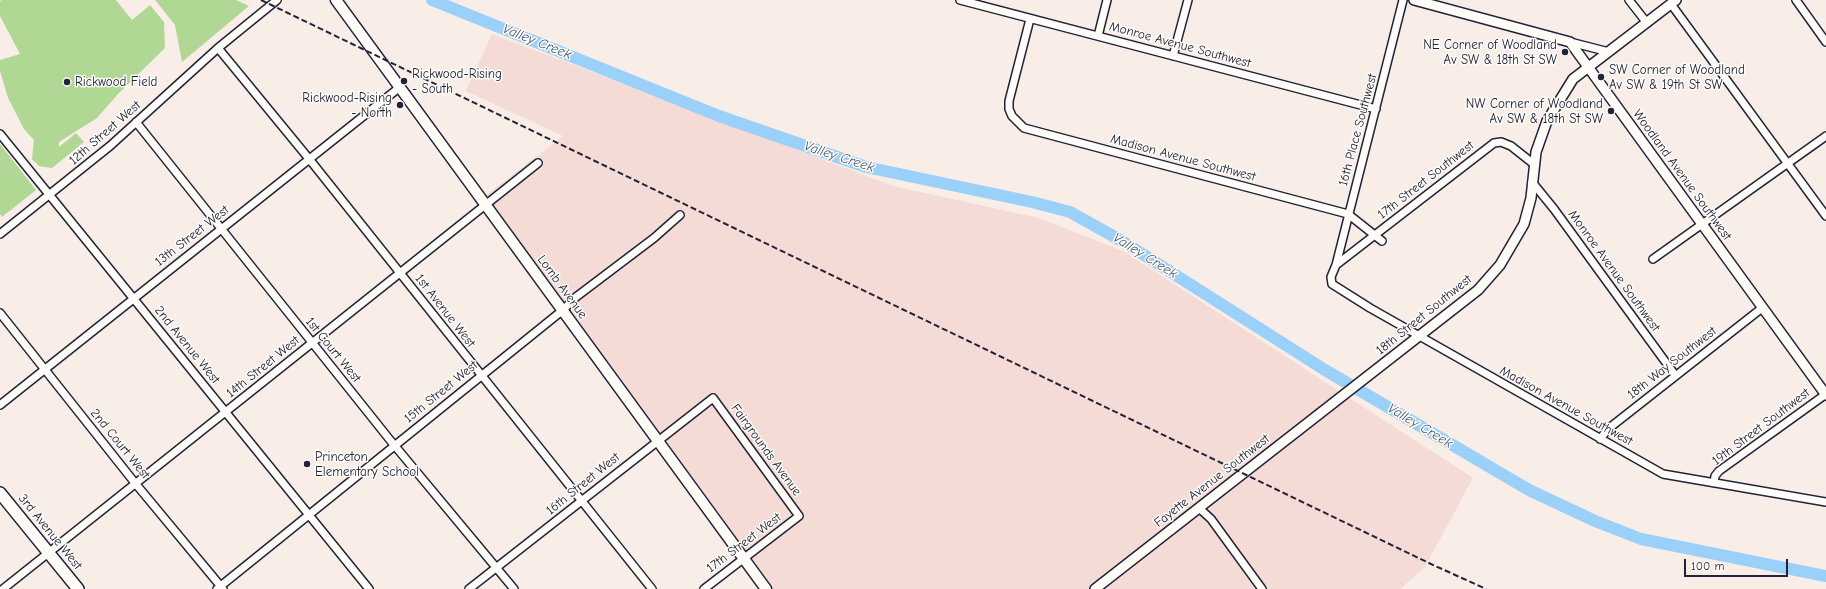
<!DOCTYPE html>
<html>
<head>
<meta charset="utf-8">
<style>
  body { margin:0 }
  #map { position:relative; width:1826px; height:589px; overflow:hidden; background:#f9ede8; font-family:"Comic Neue",sans-serif }
  canvas { display:block }
  .scale { position:absolute; left:1684px; top:559px; width:104px; height:18px; box-sizing:border-box; border:2px solid #22223b; border-top:0; padding-left:5px; font-size:12px; line-height:14px; white-space:nowrap; color:#22223b; -webkit-text-stroke:3px #fdfcf7; paint-order:stroke }
</style>
</head>
<body>
<div id="map">
<canvas width="1826" height="589"></canvas>
<div class="scale">100 m</div>
</div>
<script>
const c = document.querySelector('canvas').getContext('2d');
c.lineJoin = 'round';
function paint(path, color) {
  c.fillStyle = color;
  c.fill(path, 'evenodd');
}
function shape(rows) {
  const path = new Path2D();
  for (const r of rows) {
    path.moveTo(r[0], r[1]);
    for (let i = 2; i < r.length; i += 2) path.lineTo(r[i], r[i + 1]);
  }
  return path;
}
function stroke(path, color, width, dash) {
  c.strokeStyle = color;
  c.lineWidth = width;
  c.lineCap = dash ? 'butt' : 'round';
  c.setLineDash(dash || []);
  c.stroke(path);
}
function label(font, color, halo, rows, align = 'center') {
  c.font = font + ' "Comic Neue",sans-serif';
  c.lineWidth = 3;
  c.setLineDash([]);
  c.textBaseline = 'middle';
  c.strokeStyle = halo;
  c.fillStyle = color;
  for (const [text, x, y, turn = 0] of rows) {
    c.save();
    c.translate(x, y);
    c.rotate((+turn || 0) * Math.PI / 180);
    c.textAlign = isNaN(turn) ? turn : align;
    if (halo) c.strokeText(text, 0, 0);
    c.fillText(text, 0, 0);
    c.restore();
  }
}
paint(shape([
  [492,34,893,186,1039,218,1123,251,1473,478,1425,567,1400,589,773,589,485,196,563,136,466,91]
]), '#f5dbd5');
paint(shape([
  [1,0,116,0,132,20,150,5,164,22,165,48,118,94,97,118,59,142,59,147,76,133,84,142,52,168,39,166,32,159,34,140,24,129,8,98,0,71,0,60,20,54,0,16,0,2],
  [155,0,236,0,249,6,182,62,175,25],
  [0,144,36,190,2,217,0,214]
]), '#b0d894');
stroke(shape([
  [432,0,719,116,866,167,1032,202,1070,212,1122,241,1325,370,1529,490,1595,521,1641,539,1826,576]
]), '#9bd0f9', 12);
const minor = shape([
  [960,0,1376,109],
  [1403,0,1336,265,1331,277,1332,284,1370,308,1663,474,1826,502],
  [1629,0,1647,23],
  [1796,0,1826,42],
  [1671,4,1826,216],
  [1030,19,1009,101,1009,109,1012,116,1024,128,1348,214,1382,241],
  [1098,36,1107,0],
  [1570,42,1609,52],
  [218,48,310,160,652,589],
  [1173,56,1188,0],
  [136,122,390,440,514,589],
  [0,134,369,589],
  [1532,182,1554,209,1675,375],
  [0,234,110,146,218,48,277,0],
  [1653,259,1826,136],
  [1336,265,1494,143,1501,142,1511,146,1535,165],
  [0,313,135,483,223,589],
  [0,405,400,87],
  [1600,439,1608,429,1762,308],
  [1714,483,1715,476,1719,471,1826,394],
  [1199,508,1211,519,1262,589],
  [3,589,538,163],
  [217,589,563,310,576,297,654,238,680,215],
  [469,589,713,398,799,516,704,589]
]);
const tertiary = shape([
  [1414,0,1570,42,1826,395],
  [1095,589,1478,290,1500,265,1524,224,1531,198,1536,152,1547,121,1573,79,1676,0]
]);
const secondary = shape([
  [336,0,766,589]
]);
const primary = shape([
  [0,493,78,589]
]);
stroke(minor, '#22223b', 10);
stroke(tertiary, '#22223b', 12);
stroke(secondary, '#22223b', 13);
stroke(primary, '#22223b', 14);
stroke(minor, '#fdfcf7', 7);
stroke(tertiary, '#fdfcf7', 9);
stroke(secondary, '#fdfcf7', 10);
stroke(primary, '#fdfcf7', 11);
stroke(shape([
  [261,0,1431,564,1486,589]
]), '#22223b', 2, [6, 3]);
for (const [x, y, r, color] of [
  [1565,52,4,"#22223b"],
  [1601,77,4,"#22223b"],
  [404,81,4,"#22223b"],
  [67,82,4,"#22223b"],
  [400,105,4,"#22223b"],
  [1611,111,4,"#22223b"],
  [307,464,4,"#22223b"]
]) {
  const dot = new Path2D();
  dot.arc(x, y, r, 0, 2 * Math.PI);
  c.fillStyle = color;
  c.fill(dot);
  stroke(dot, '#fdfcf7', 1.5);
}
label('13px', '#22223b', '#fdfcf7', [
  ["Monroe Avenue Southwest",1180,45,15],
  ["16th Place Southwest",1358,130,-75],
  ["12th Street West",105,133,-41],
  ["Madison Avenue Southwest",1183,158,15],
  ["Woodland Avenue Southwest",1682,175,54],
  ["17th Street Southwest",1426,180,-38],
  ["13th Street West",192,236,-38],
  ["Monroe Avenue Southwest",1614,271,54],
  ["Lomb Avenue",562,287,54],
  ["1st Avenue West",445,311,52],
  ["18th Street Southwest",1424,315,-39],
  ["2nd Avenue West",187,345,51],
  ["1st Court West",333,350,51],
  ["18th Way Southwest",1672,363,-38],
  ["14th Street West",263,367,-39],
  ["15th Street West",441,392,-39],
  ["Madison Avenue Southwest",1566,406,29],
  ["19th Street Southwest",1761,427,-37],
  ["2nd Court West",120,444,51],
  ["Fairgrounds Avenue",766,450,54],
  ["Fayette Avenue Southwest",1212,481,-38],
  ["16th Street West",583,484,-39],
  ["3rd Avenue West",50,532,51],
  ["17th Street West",744,543,-37]
]);
label('13px', '#22223b', '#fdfcf7', [
  ["NE Corner of Woodland",1557,45,"right"],
  ["Av SW & 18th St SW",1557,60,"right"],
  ["SW Corner of Woodland",1609,70],
  ["Av SW & 19th St SW",1609,85],
  ["Rickwood-Rising",412,74],
  ["- South",412,89],
  ["Rickwood Field",75,82],
  ["Rickwood-Rising",392,98,"right"],
  ["- North",392,113,"right"],
  ["NW Corner of Woodland",1603,104,"right"],
  ["Av SW & 18th St SW",1603,119,"right"],
  ["Princeton",315,457],
  ["Elementary School",315,472]
], 'left');
label('italic 14px', '#465674', '#fdfcf7', [
  ["Valley Creek",537,42,22],
  ["Valley Creek",839,157,18],
  ["Valley Creek",1145,256,32],
  ["Valley Creek",1420,426,31]
]);
</script>
</body>
</html>
